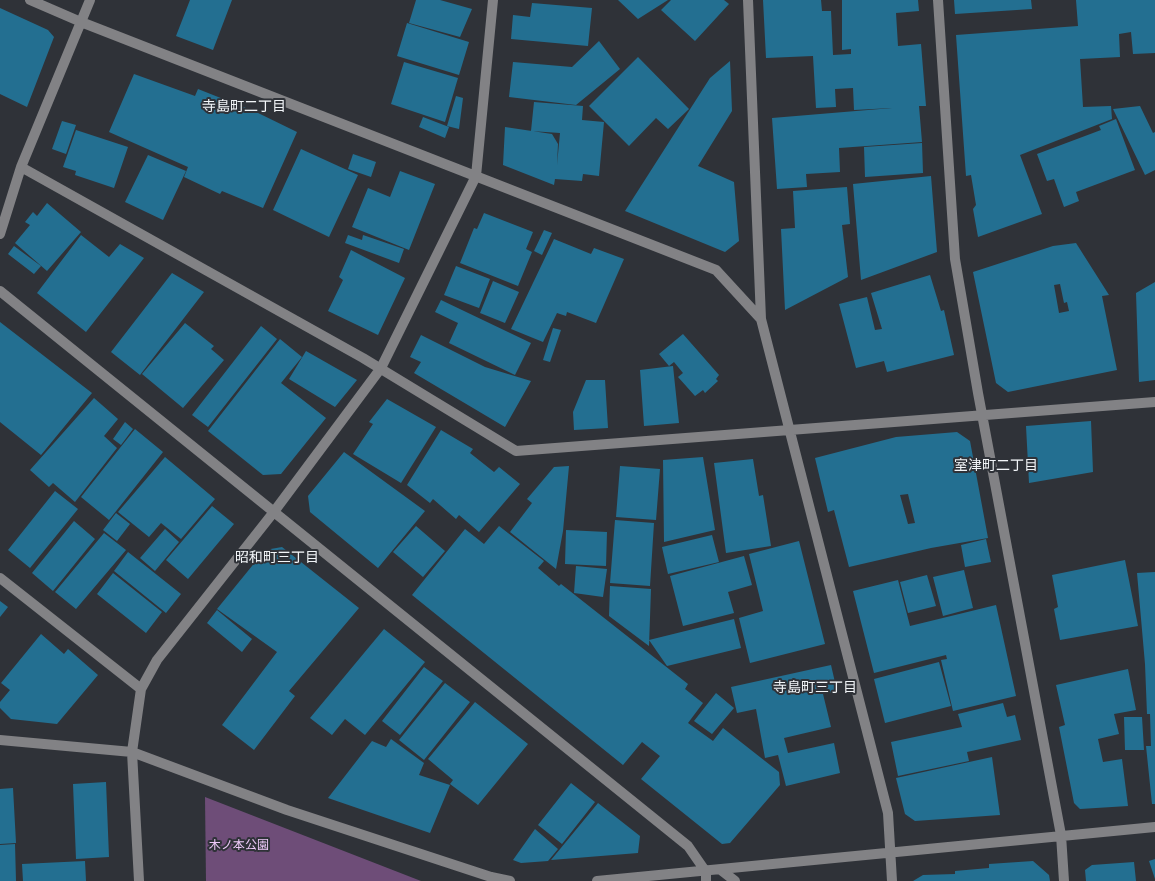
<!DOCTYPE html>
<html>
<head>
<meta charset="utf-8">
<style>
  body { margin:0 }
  canvas { display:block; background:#2f3238 }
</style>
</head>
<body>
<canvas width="1155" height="881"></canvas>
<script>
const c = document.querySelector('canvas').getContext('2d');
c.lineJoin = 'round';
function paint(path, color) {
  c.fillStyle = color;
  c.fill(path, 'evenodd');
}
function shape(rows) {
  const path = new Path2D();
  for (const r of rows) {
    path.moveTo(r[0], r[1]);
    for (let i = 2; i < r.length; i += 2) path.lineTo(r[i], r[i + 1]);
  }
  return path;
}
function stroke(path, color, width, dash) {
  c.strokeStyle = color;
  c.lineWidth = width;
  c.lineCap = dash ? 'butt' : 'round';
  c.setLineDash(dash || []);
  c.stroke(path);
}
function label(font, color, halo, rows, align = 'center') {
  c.font = font + ' "PT Sans Narrow","Noto Sans JP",sans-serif';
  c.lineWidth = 4;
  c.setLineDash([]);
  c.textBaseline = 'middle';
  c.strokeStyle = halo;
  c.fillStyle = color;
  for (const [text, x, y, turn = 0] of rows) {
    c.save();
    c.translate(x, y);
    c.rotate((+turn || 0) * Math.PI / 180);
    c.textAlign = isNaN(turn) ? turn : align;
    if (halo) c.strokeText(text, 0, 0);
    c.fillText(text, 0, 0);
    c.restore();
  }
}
paint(shape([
  [205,797,421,881,206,881]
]), '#6e4d78');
paint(shape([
  [190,0,232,0,213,50,176,36],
  [416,0,440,0,472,9,460,37,409,23],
  [618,0,668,0,638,19],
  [671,0,724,0,729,4,695,41,661,10],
  [763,0,821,0,822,11,831,11,833,55,851,54,851,49,842,50,842,0,918,0,919,11,896,13,898,46,921,44,926,106,919,106,922,142,839,148,840,172,806,174,807,187,777,189,772,118,892,108,854,110,853,88,835,89,836,107,816,108,813,56,766,58],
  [954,0,1031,0,1032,9,955,14],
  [1076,0,1155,0,1155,53,1133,54,1131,32,1119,34,1120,57,1080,59,1083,107,1111,106,1112,119,1020,155,1042,214,978,237,973,209,976,205,971,175,966,176,956,35,1078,26],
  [532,3,592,8,588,46,511,39,513,15,530,17],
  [0,8,48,30,54,37,27,107,0,94],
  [407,23,469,42,459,75,397,56],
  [599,41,620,69,576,105,509,97,513,62,572,67],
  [638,57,689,109,668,129,656,118,629,146,589,106],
  [730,61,732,111,698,166,734,182,739,241,725,252,625,211,710,78],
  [404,62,458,78,445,122,391,104],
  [134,74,195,96,198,89,256,112,297,132,263,208,222,191,220,194,184,177,188,167,109,132],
  [456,96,463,98,459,129,447,126],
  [534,102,583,106,582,120,604,122,599,176,583,174,582,181,555,179,554,185,503,165,505,127,552,134,558,144,557,165,560,133,531,131],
  [1140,106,1153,133,1155,132,1155,170,1145,175,1113,109],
  [423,117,449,127,445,138,419,127],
  [1116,119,1135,170,1076,192,1079,201,1064,207,1054,179,1047,181,1037,154,1101,130,1099,126],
  [62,121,76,125,66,154,52,149],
  [76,130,128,147,114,188,75,175,76,171,63,167],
  [922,143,923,173,865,177,864,147],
  [301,149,358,175,329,237,273,210],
  [353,154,376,162,371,177,348,169],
  [148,155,186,171,163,220,125,202],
  [400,171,435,184,409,250,352,227,368,188,390,197],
  [931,176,937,252,861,280,853,184],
  [847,187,850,224,842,225,848,277,785,310,781,229,795,228,793,191],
  [47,203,81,232,47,271,15,243,30,225,25,222,33,212,37,216],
  [484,213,533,232,526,249,532,252,518,286,460,263,474,228,477,229],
  [544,230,552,233,542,255,534,251],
  [81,235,109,257,120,244,144,258,86,332,37,293],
  [348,235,362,240,363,235,404,249,399,263,345,243],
  [554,239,591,254,594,248,624,259,596,323,567,312,566,316,557,313,543,342,511,329],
  [1076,243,1109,295,1102,296,1117,370,1008,392,996,383,973,272,1053,246],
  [1060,284,1064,303,1067,302,1069,311,1059,313,1054,285],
  [14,246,41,266,34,274,8,254],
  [351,250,405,278,378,335,328,311,343,280,339,277],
  [456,266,490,279,479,308,444,295],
  [172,273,204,292,140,375,111,352],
  [930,275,941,311,944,310,954,355,887,372,884,361,856,368,839,304,867,297,875,330,882,329,871,293],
  [493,281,519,292,505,323,480,313],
  [1155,282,1155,380,1139,382,1136,293],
  [441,300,531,343,515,375,449,343,458,323,435,312],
  [0,322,92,393,41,455,0,422],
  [185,323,214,346,211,349,224,360,183,408,142,374],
  [261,326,277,339,208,427,192,415],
  [553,328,561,330,550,362,543,360],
  [683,334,719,375,716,379,718,381,705,393,703,390,695,396,678,377,683,373,674,362,669,366,659,354],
  [421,335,485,367,531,381,505,427,414,373,421,362,410,357],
  [280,339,302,357,281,383,326,418,281,474,263,475,208,431],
  [306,351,357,380,335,407,289,379],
  [673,366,679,423,644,426,640,370],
  [586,380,605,380,608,428,574,430,573,412],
  [94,398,118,419,104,436,117,448,75,502,53,483,49,487,30,470],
  [387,399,436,427,401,483,353,454,373,424,369,422],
  [1091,421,1093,472,1029,483,1026,426],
  [125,422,133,429,121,445,113,439],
  [135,429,163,452,109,520,81,497],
  [441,430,473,449,470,453,494,472,499,467,520,484,479,532,459,515,456,519,433,499,430,503,407,485],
  [957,432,970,441,988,538,931,548,849,567,834,510,828,512,815,458,896,437],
  [908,494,915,523,908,524,900,495],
  [344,452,425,511,378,568,310,512,308,496],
  [165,457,215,499,181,539,161,523,149,537,118,512],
  [703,457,715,530,664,542,663,460],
  [753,459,759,496,763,495,771,546,726,553,714,463],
  [569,466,563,531,556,569,510,532,532,503,527,499,554,467],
  [620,466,660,469,656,520,616,517],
  [55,491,78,509,30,568,8,550],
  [212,506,234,524,188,579,166,560],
  [116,513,130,524,117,541,103,530],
  [615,520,654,523,650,586,610,583],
  [74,521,95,539,53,591,32,573],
  [416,526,445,551,423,577,393,552],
  [499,526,544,561,538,568,559,586,561,584,688,684,685,689,703,703,688,723,713,741,723,728,779,772,780,785,730,843,722,844,641,779,660,756,642,742,623,765,412,595,465,529,484,544],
  [165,529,179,542,155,571,140,558],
  [566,530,607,532,606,566,565,564],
  [104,533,126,550,76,609,55,592],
  [712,535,719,562,668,574,662,547],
  [986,539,991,562,965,567,961,545],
  [799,541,825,644,750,663,739,618,763,611,749,554],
  [282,547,359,608,289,691,295,696,254,750,222,725,277,652,217,609,265,550],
  [128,552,181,594,166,613,114,571],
  [744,556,752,585,728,592,734,613,683,626,670,576],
  [1125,560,1138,626,1060,640,1054,609,1058,607,1052,575],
  [576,566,607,569,603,597,574,593],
  [964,570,973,608,943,616,933,577],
  [1155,572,1155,804,1152,804,1146,746,1151,746,1150,714,1147,714,1145,664,1137,573],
  [113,573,162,612,146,633,97,594],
  [927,575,936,606,908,613,900,582],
  [898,580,910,626,996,605,1016,696,953,711,941,660,947,659,946,655,874,673,853,591],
  [610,586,651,589,649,646,609,616],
  [0,601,8,607,0,617],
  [217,610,252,639,242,652,207,623],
  [734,619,741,648,667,666,649,640],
  [384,629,425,662,365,735,345,719,332,735,310,718],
  [41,634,64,654,68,649,98,675,57,724,11,719,0,708,0,702,10,690,1,683],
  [939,662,951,706,885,723,874,679],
  [831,665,837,691,823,694,831,727,784,738,788,753,834,743,840,773,786,786,778,755,765,758,756,709,737,713,731,687],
  [424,667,443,681,400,735,382,721],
  [1128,669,1136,710,1114,714,1119,734,1098,739,1103,762,1122,759,1128,806,1080,809,1074,803,1059,727,1065,725,1056,685],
  [445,683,470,702,424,760,399,740],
  [716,693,734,708,712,734,694,721],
  [475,702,528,744,478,805,450,784,453,780,428,759],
  [1003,703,1007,717,1015,715,1021,740,967,752,969,761,898,776,891,742,962,727,958,714],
  [1124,717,1142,717,1144,750,1125,750],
  [391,739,424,763,419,775,450,785,430,833,328,798,372,741,386,747],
  [992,757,1000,815,915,821,905,814,896,778],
  [106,782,109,857,76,859,73,784],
  [571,783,595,802,562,844,538,825],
  [13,788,16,843,0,844,0,789],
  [598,803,640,836,638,853,551,860],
  [535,829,558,849,548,861,521,863,513,860],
  [15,844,16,881,0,881,0,845],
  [1155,859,1155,879,1149,861],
  [85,861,86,881,23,881,22,864],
  [1033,861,1049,875,1050,881,913,881,923,875,955,874,955,871,989,868,989,864],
  [1134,862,1136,881,1086,881,1085,870,1092,865]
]), '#236f91');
stroke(shape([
  [30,0,81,22,716,270,761,319],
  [748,0,761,319,888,813,892,881],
  [938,0,955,259,978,393,1061,835,1064,881],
  [21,167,363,358,516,451,1155,402],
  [0,234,21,167,90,0],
  [0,291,688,846,706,872,706,881],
  [0,578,141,689],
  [0,740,132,752,287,810,491,877,510,881],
  [721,870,735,881],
  [139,881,132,752,141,689,157,660,273,513,381,368,476,176,493,0],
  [597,881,1155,827]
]), '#828285', 10);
label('12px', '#ecc9f7', '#2f3238', [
  ["木ノ本公園",239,846]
]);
label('14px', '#f2f5f8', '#2f3238', [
  ["寺島町二丁目",244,107],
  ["室津町二丁目",996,466],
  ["昭和町三丁目",277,558],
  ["寺島町三丁目",815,688]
]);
</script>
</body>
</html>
